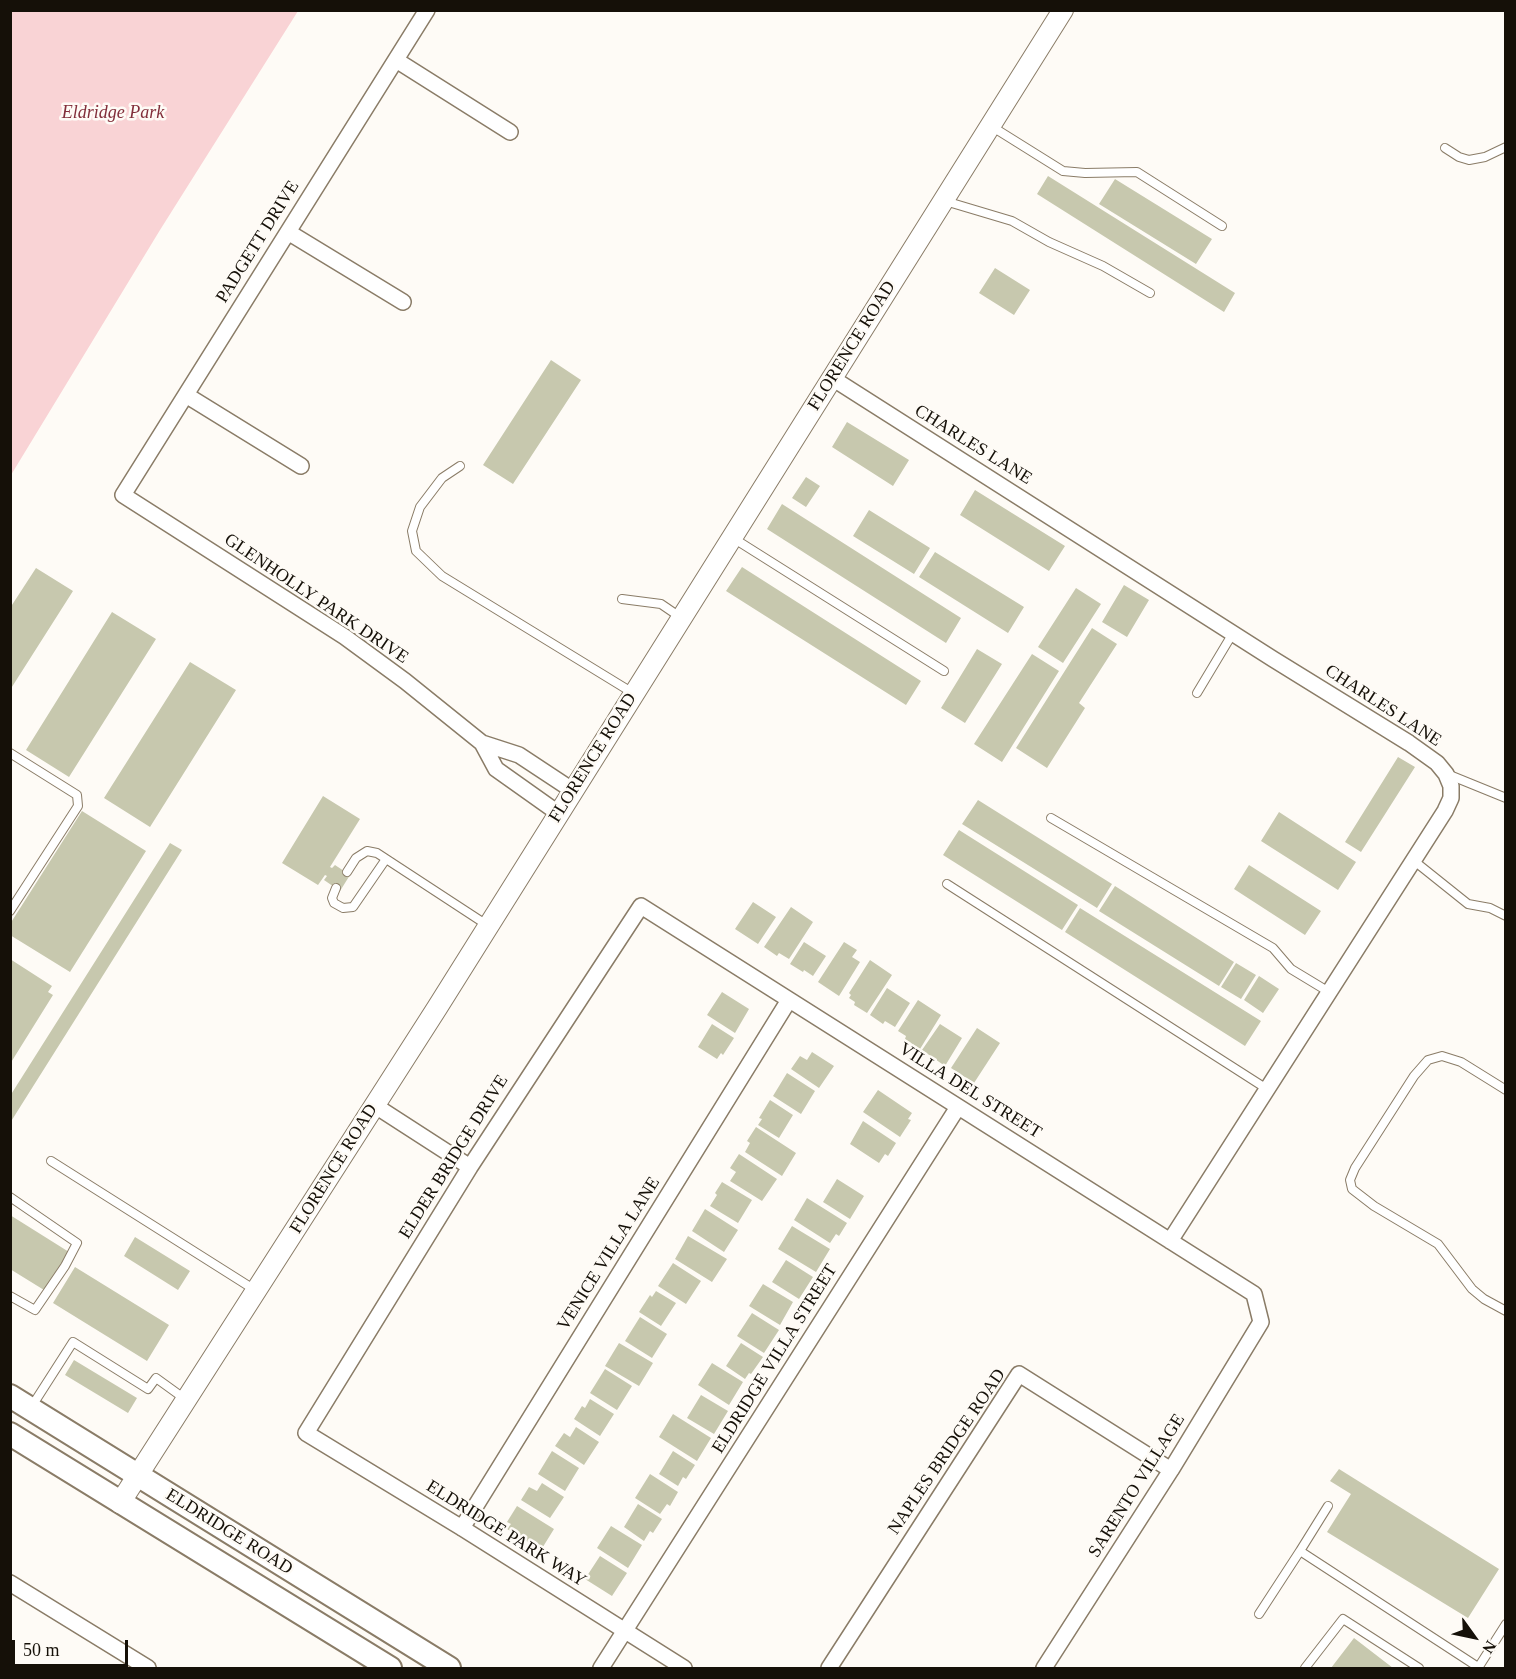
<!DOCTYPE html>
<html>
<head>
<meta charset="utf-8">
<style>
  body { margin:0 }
  #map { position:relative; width:1516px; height:1679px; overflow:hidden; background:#fefbf6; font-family:Georgia,serif }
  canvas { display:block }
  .frame { position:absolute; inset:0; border:12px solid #151008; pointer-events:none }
  .north { position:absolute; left:1444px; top:1607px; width:60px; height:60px; -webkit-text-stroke:4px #fefbf6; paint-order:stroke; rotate:123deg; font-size:16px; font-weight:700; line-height:24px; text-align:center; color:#151008 }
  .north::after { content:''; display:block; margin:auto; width:21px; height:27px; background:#151008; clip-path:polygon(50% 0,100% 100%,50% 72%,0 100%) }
  .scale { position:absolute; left:12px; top:1640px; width:116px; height:27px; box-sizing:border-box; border:3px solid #151008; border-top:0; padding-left:8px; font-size:18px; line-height:21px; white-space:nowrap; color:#151008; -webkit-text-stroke:4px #fefbf6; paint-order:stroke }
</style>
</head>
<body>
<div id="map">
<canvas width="1516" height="1679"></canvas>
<div class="frame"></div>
<div class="north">N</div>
<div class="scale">50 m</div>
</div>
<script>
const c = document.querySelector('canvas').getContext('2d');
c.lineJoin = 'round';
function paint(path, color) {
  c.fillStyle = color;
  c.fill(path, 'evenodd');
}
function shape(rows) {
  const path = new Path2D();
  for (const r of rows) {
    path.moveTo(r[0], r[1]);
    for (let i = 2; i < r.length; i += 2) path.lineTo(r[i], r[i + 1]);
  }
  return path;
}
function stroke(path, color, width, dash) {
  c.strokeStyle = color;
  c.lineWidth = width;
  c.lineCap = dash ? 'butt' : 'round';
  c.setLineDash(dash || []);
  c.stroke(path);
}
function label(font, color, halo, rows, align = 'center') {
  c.font = font + ' Georgia,serif';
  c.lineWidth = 5;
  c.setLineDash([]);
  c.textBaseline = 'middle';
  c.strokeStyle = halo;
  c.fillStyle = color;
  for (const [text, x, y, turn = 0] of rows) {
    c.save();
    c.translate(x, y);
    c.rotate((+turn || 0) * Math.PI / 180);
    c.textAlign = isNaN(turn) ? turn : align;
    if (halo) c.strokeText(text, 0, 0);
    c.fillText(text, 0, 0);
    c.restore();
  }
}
paint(shape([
  [11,10,298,11,160,230,11,475]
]), '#f9d3d5');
paint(shape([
  [1048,176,1235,293,1224,312,1037,194],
  [1115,179,1212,239,1196,264,1099,204],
  [995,268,1030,290,1014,315,979,293],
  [551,360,581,380,513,484,483,465],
  [847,422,909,460,893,486,832,447],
  [806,477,820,486,806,507,792,498],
  [975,490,1065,546,1049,571,960,515],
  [782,504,961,618,946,643,767,529],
  [869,510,930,548,914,574,853,536],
  [935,552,1024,607,1008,633,919,577],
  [742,567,921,681,906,705,726,591],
  [36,568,73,591,10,690,10,608],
  [1124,585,1149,600,1127,637,1102,622],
  [1076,588,1101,604,1063,663,1038,647],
  [112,612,156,639,69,777,26,750],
  [1092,628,1117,644,1079,703,1085,708,1047,768,1016,748],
  [977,649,1002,664,965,723,941,708],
  [1032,654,1059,671,1002,762,974,744],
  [190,662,236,690,150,827,104,798],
  [1398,757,1415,767,1361,852,1345,842],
  [323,796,360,819,330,867,332,868,335,865,350,875,340,891,324,880,327,876,325,875,318,885,282,863],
  [978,800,1112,884,1097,908,962,824],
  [82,811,146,851,70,972,10,935,10,924],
  [1279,812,1356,862,1338,890,1261,841],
  [959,830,1078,905,1062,930,943,855],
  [170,843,182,850,10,1123,10,1096],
  [1249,865,1321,911,1305,935,1234,889],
  [1115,886,1234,962,1219,986,1099,911],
  [753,902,776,917,758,944,735,929],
  [791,907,813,922,789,959,779,953,777,956,764,947],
  [1080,908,1261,1021,1245,1046,1065,932],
  [804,942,826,956,813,976,804,970,803,972,790,964],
  [844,942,857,950,852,957,860,962,839,996,818,982],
  [10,959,52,986,48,992,53,995,10,1064],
  [870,960,892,975,867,1013,854,1005,855,1002,849,998,851,995,849,993],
  [1236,963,1256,975,1241,999,1221,987],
  [1259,976,1279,989,1263,1013,1244,1000],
  [887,988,910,1003,895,1027,885,1021,883,1024,870,1015],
  [722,992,749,1009,735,1033,707,1015],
  [918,1000,941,1015,920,1049,905,1039,906,1036,898,1031],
  [712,1024,734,1038,723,1055,721,1053,717,1059,698,1047],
  [940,1024,962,1038,945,1066,922,1050],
  [977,1028,1000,1043,974,1083,951,1068],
  [812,1052,834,1066,819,1088,791,1069,800,1056,807,1060],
  [787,1073,815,1091,801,1114,773,1096],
  [878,1090,912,1113,908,1119,911,1120,900,1137,863,1112],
  [770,1100,793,1115,779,1138,758,1125,762,1119,759,1118],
  [863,1121,896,1143,888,1156,885,1154,879,1163,850,1144],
  [756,1127,796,1153,782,1176,745,1152,750,1143,747,1141],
  [739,1154,777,1179,762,1201,730,1181,736,1172,730,1168],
  [837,1179,864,1196,850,1219,823,1202],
  [722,1182,752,1200,738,1223,710,1206,717,1195,715,1193],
  [807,1198,847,1223,839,1236,836,1234,830,1243,794,1220],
  [705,1209,738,1230,724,1252,692,1231],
  [10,1215,69,1252,44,1290,10,1269],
  [792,1226,830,1249,816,1272,778,1249],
  [688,1236,727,1259,712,1282,675,1259],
  [135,1237,190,1271,178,1290,124,1256],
  [786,1260,813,1277,799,1299,772,1282],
  [673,1263,701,1281,686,1304,658,1286],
  [75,1267,169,1325,147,1361,53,1303],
  [763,1284,793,1302,780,1325,749,1306],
  [656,1291,676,1303,661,1326,639,1312,650,1295,652,1297],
  [752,1313,779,1330,764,1353,737,1336],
  [640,1317,667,1334,652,1358,625,1341],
  [619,1343,653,1363,639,1386,605,1366],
  [741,1343,763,1357,751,1374,749,1373,745,1379,726,1366],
  [74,1360,137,1398,128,1413,65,1375],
  [712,1363,743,1382,729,1405,698,1385],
  [605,1369,632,1386,617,1410,590,1393],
  [701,1395,728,1411,714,1434,687,1418],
  [590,1399,614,1414,600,1436,574,1419,582,1406,585,1408],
  [673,1414,711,1438,697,1461,659,1437],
  [576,1427,599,1442,584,1465,555,1446,564,1433,570,1437],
  [552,1451,579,1468,565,1491,538,1474],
  [673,1451,695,1465,686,1479,683,1477,678,1486,659,1474],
  [1339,1469,1499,1569,1468,1618,1327,1532,1351,1494,1330,1481],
  [650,1474,678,1492,670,1506,667,1504,660,1514,635,1498],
  [542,1483,564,1497,550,1518,521,1500,529,1487,537,1491],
  [638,1504,662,1519,653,1533,650,1531,644,1541,624,1527],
  [517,1506,554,1529,541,1550,507,1529,511,1524,507,1522],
  [611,1526,642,1545,628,1568,597,1548],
  [600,1556,627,1573,612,1596,585,1579],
  [1354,1638,1393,1668,1331,1668]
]), '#c7c8ae');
const service = shape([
  [991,126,1063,171,1085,173,1137,172,1222,226],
  [1445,148,1459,157,1469,160,1485,157,1506,147],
  [945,201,1012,221,1049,242,1103,266,1150,293],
  [460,466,442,478,420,507,412,531,416,551,442,576,633,693],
  [733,538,944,671],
  [622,599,661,604,680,617],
  [1197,693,1233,633],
  [10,753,77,795,78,806,10,911],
  [1447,774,1506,798],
  [1051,818,1273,948,1291,969,1329,992],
  [1413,860,1468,904,1490,908,1506,916],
  [347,872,356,858,367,851,377,853,487,925],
  [947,884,1267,1089],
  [336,888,332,898,334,903,343,908,353,907,386,859],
  [1506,1090,1461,1062,1442,1056,1428,1060,1414,1076,1355,1168,1350,1180,1352,1189,1374,1206,1438,1244,1472,1289,1484,1299,1506,1311],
  [51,1161,255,1290],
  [10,1197,77,1243,65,1266,35,1310,10,1296],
  [32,1406,73,1342,148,1389,156,1378,185,1399],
  [1300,1551,1328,1506],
  [1259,1614,1300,1551,1478,1667],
  [1305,1668,1343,1619,1419,1668],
  [1478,1668,1506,1624]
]);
const minor = shape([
  [427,10,123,495,345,637,405,681,482,743,519,755,572,790],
  [396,60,510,132],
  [288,232,403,302],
  [832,378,1273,659,1409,743,1437,763,1446,774,1451,786,1451,798,1445,811,1170,1241],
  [186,395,301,466],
  [482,743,496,769,558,813],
  [374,1105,470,1167],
  [462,1528,789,1000],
  [10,1583,148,1668],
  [601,1668,958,1107],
  [684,1668,462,1528,306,1433,470,1167,641,906,1254,1294,1261,1322,1171,1470,1044,1668],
  [829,1668,1019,1374,1171,1470]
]);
const tertiary = shape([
  [120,1503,437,1008,1063,10]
]);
const secondary = shape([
  [10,1396,449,1668],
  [10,1434,390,1668]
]);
stroke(service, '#8a7c67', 10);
stroke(minor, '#8a7c67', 18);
stroke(tertiary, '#8a7c67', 22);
stroke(secondary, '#8a7c67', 26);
stroke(service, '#fff', 8);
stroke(minor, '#fff', 15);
stroke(tertiary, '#fff', 20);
stroke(secondary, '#fff', 22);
label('italic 18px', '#822f3b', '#fefbf6', [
  ["Eldridge Park",113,113]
]);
label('18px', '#151008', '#fefbf6', [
  ["PADGETT DRIVE",258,242,-58],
  ["FLORENCE ROAD",852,346,-58],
  ["CHARLES LANE",973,445,32],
  ["GLENHOLLY PARK DRIVE",316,599,34],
  ["CHARLES LANE",1383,706,33],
  ["FLORENCE ROAD",593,758,-58],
  ["VILLA DEL STREET",970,1091,32],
  ["ELDER BRIDGE DRIVE",454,1157,-58],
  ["FLORENCE ROAD",334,1169,-58],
  ["VENICE VILLA LANE",609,1254,-58],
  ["ELDRIDGE VILLA STREET",775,1359,-58],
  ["NAPLES BRIDGE ROAD",947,1452,-56],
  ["SARENTO VILLAGE",1137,1486,-58],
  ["ELDRIDGE ROAD",229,1532,32],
  ["ELDRIDGE PARK WAY",506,1534,32]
]);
</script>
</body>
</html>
